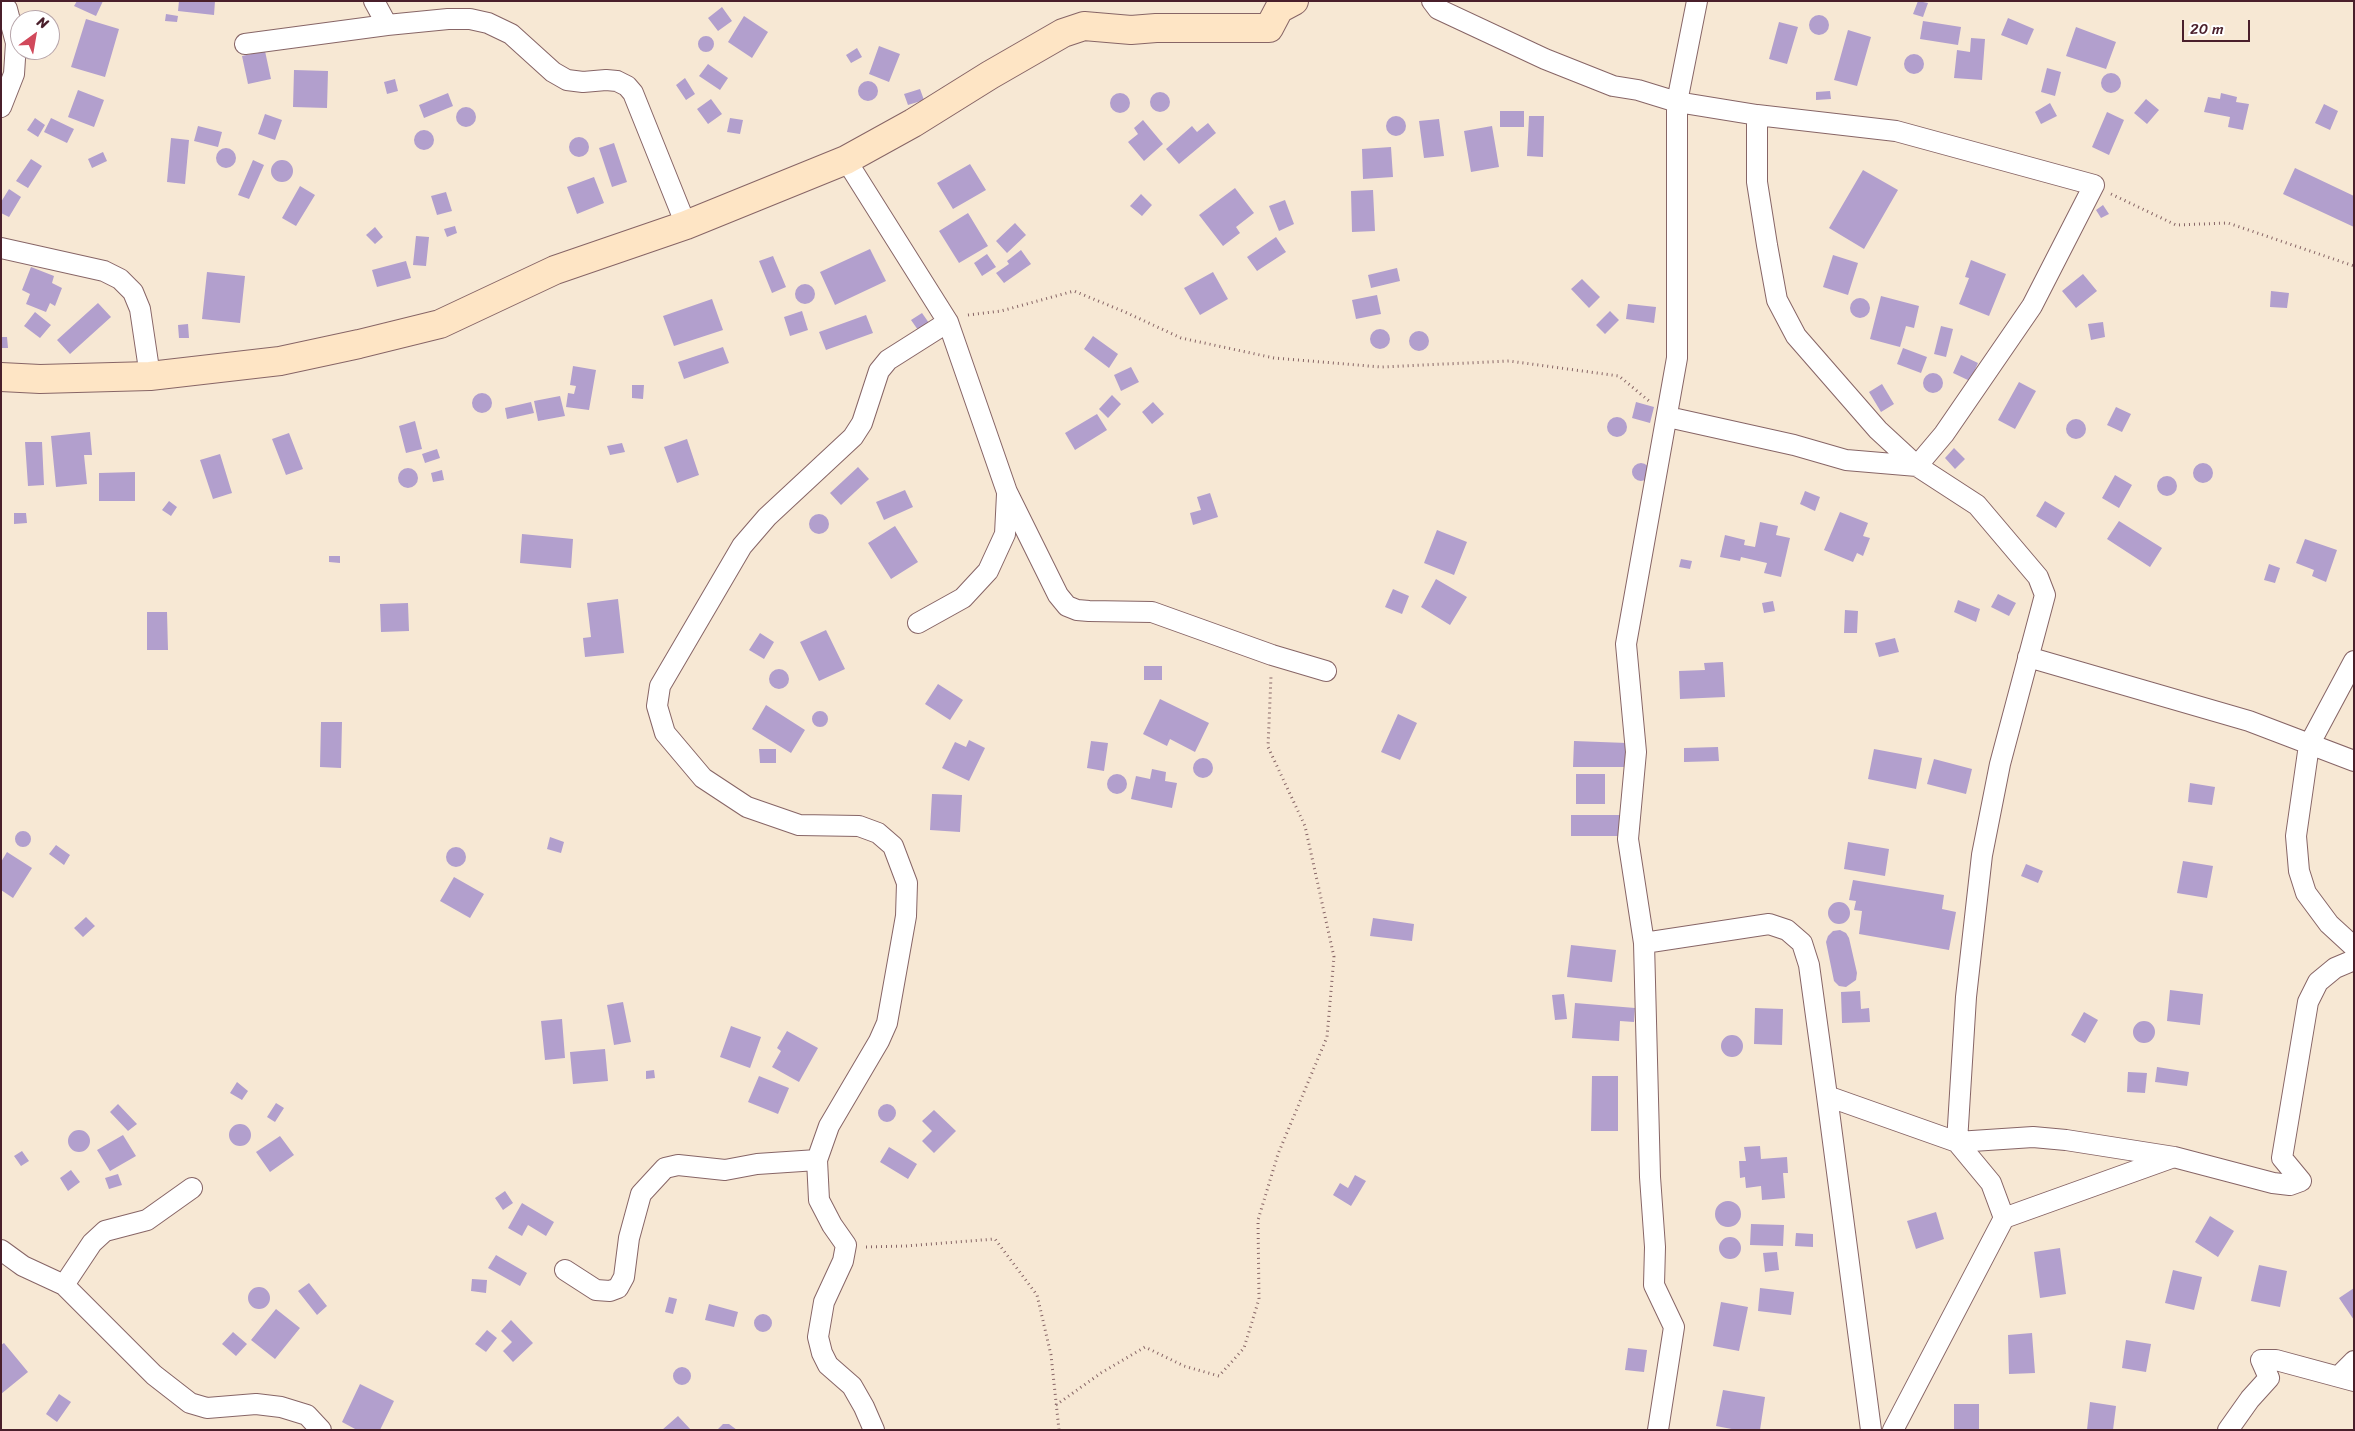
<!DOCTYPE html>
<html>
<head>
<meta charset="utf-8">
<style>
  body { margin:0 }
  #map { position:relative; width:2355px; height:1431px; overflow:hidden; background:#f7e8d4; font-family:Sriracha,sans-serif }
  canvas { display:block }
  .frame { position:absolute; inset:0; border:2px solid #4a1f2b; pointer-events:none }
  .north { position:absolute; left:10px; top:10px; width:50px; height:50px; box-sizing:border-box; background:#fff; border:1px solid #b7a5aa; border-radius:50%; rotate:32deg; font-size:14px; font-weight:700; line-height:20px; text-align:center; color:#4a1f2b }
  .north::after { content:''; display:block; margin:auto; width:18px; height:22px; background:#d1495b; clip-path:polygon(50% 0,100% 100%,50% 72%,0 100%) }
  .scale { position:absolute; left:2182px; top:20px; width:68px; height:22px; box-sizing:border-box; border:2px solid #4a1f2b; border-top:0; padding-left:6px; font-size:15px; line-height:18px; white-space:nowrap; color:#4a1f2b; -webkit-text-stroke:4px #fff; paint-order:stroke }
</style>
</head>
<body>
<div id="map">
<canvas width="2355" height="1431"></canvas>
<div class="frame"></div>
<div class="north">N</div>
<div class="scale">20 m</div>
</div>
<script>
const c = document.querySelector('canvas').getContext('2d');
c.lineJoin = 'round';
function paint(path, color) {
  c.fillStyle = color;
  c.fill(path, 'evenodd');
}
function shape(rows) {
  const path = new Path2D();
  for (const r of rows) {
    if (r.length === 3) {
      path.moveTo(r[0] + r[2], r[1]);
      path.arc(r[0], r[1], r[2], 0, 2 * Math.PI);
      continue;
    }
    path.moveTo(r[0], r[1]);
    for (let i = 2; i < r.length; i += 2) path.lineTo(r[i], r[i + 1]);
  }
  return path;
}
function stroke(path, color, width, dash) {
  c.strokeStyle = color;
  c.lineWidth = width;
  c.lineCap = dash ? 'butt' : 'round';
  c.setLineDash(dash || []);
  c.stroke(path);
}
paint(shape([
  [77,1,103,1,96,16,74,6],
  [179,1,215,1,214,15,178,11],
  [1918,1,1928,3,1923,17,1913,14],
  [722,7,732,21,718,31,708,18],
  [166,14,178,16,177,22,165,21],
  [1819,25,10],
  [744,16,768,32,752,58,728,42],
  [2008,18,2034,29,2027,45,2001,35],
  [86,19,119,29,105,77,71,67],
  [1923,21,1961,27,1958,45,1920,39],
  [1779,22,1798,27,1787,64,1769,59],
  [2076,27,2116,42,2106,69,2066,56],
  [1848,30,1871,37,1857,86,1834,80],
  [706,44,8],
  [1971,38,1985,39,1982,80,1954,78,1957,50,1970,52],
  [879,46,900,54,889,82,869,74],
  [857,48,862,57,851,63,846,55],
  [265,51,271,79,248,84,242,56],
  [1914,64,10],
  [708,64,728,78,720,90,699,76],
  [2047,68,2061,72,2055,96,2041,92],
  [294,70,328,71,327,108,293,107],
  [2111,83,10],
  [685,78,695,94,686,100,676,85],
  [395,79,398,91,387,94,384,82],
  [868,91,10],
  [920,89,924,100,908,105,904,94],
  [78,90,104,100,94,127,68,117],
  [1830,91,1831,99,1816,100,1816,92],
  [1160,102,10],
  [1120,103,10],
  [448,93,453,106,424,118,419,105],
  [2221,93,2237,97,2236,102,2249,104,2243,130,2228,127,2230,117,2204,112,2208,97,2220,99],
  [711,99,722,114,708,124,697,109],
  [2146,99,2159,110,2147,124,2134,113],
  [2050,103,2057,116,2041,124,2035,112],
  [2324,104,2338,111,2330,130,2315,123],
  [466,117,10],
  [1500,111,1524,111,1524,127,1500,127],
  [2107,112,2124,120,2109,155,2092,147],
  [265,114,282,120,275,140,258,134],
  [1529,116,1544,116,1543,157,1527,156],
  [1396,126,10],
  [35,118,45,125,38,137,27,130],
  [51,118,74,129,67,143,44,132],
  [730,118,743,120,740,134,727,132],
  [1439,119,1444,156,1424,158,1419,121],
  [1143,120,1163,144,1144,161,1128,142,1138,134,1134,128],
  [1208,123,1216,133,1179,164,1166,149,1192,126,1197,132],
  [198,126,222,132,218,147,194,141],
  [1492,126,1499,167,1471,172,1464,131],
  [424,140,10],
  [579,147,10],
  [171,138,189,140,185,184,167,182],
  [614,143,627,182,612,187,599,148],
  [1391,147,1393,177,1363,179,1362,149],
  [226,158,10],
  [103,152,107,161,92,168,88,159],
  [31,159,42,166,28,188,16,181],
  [253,160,264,165,249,199,238,195],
  [282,171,11],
  [970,164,986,190,953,209,937,183],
  [2295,168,2354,196,2354,227,2283,194],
  [1863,170,1898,190,1864,249,1829,228],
  [594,177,604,203,577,214,567,187],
  [300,186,315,195,296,226,282,218],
  [1235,188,1254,213,1236,227,1240,233,1223,246,1199,215],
  [9,189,21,197,9,217,1,213,1,202],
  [1373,190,1375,231,1352,232,1351,191],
  [446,192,452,211,437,215,431,196],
  [1141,194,1152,205,1142,216,1130,206],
  [1285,200,1294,224,1279,231,1269,206],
  [2103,205,2109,214,2101,218,2096,210],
  [968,213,988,246,959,263,939,231],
  [1015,223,1026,235,1007,253,996,241],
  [455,226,457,233,447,237,444,229],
  [375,227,383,237,375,244,366,235],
  [416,236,429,237,426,266,413,265],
  [1276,237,1286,252,1257,271,1247,257],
  [870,249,886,281,835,305,820,272],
  [1021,250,1031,264,1004,283,996,273,1009,264,1007,261],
  [987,254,996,267,982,276,974,263],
  [1833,255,1858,263,1848,295,1823,287],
  [773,256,786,287,772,293,759,261],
  [1971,260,2006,274,1989,316,1959,304,1969,278,1965,277],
  [406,261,411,278,377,287,372,270],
  [31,267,54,276,52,283,62,288,55,306,50,303,46,312,26,304,30,294,22,290],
  [1397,268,1400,281,1371,288,1368,275],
  [207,272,245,276,240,323,202,319],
  [1213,272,1228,299,1200,315,1184,288],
  [2083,274,2097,291,2076,308,2062,291],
  [1582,279,1600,297,1589,308,1571,289],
  [805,294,10],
  [2271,291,2289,293,2287,308,2270,307],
  [1377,295,1381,314,1356,319,1352,300],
  [1881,296,1919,306,1914,328,1906,326,1900,347,1870,339],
  [1860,308,10],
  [712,299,723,330,674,346,663,316],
  [98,303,111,317,70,354,57,340],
  [1628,304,1656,307,1654,323,1626,319],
  [802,311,808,330,790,336,784,317],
  [1610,311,1619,320,1605,334,1596,325],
  [35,312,51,325,40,338,24,326],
  [922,313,929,323,918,330,911,320],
  [866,315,873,333,826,350,819,332],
  [2103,322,2105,337,2091,340,2088,324],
  [188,324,189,338,179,338,178,325],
  [1941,326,1953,329,1946,357,1934,354],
  [1380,339,10],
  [1419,341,10],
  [1093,336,1118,354,1109,368,1084,349],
  [1,337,7,337,8,348,1,348],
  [723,347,729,363,684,379,678,362],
  [1903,348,1927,357,1921,373,1897,364],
  [1961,355,1978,363,1970,381,1953,373],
  [573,366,596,370,589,410,566,407,568,393,574,394,576,386,570,385],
  [1131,367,1139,382,1121,391,1114,375],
  [1933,383,10],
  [2019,382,2036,391,2015,429,1998,420],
  [1882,384,1894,404,1881,412,1869,392],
  [632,385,644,385,643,399,632,398],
  [482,403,10],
  [1112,395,1121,404,1108,418,1099,409],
  [560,396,565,416,538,421,534,401],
  [531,402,534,413,507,419,505,408],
  [1153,402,1164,414,1152,424,1142,412],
  [1636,402,1654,407,1650,423,1632,418],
  [2116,407,2131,414,2122,432,2107,425],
  [1097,414,1107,430,1075,450,1065,433],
  [1617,427,10],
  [2076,429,10],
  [415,421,422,449,406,453,399,426],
  [90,432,92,455,84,455,87,484,56,487,51,436],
  [289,433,303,469,286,475,272,439],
  [687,439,699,475,677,483,664,447],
  [25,442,42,442,44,485,28,486],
  [622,443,625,452,610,455,607,446],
  [1954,448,1965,459,1955,469,1945,458],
  [437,449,440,458,425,463,422,454],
  [220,454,232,493,213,499,200,460],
  [1641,472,9],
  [2203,473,10],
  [858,467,869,479,841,505,830,493],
  [408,478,10],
  [442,470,444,480,433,482,431,473],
  [135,472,135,501,99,501,99,473],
  [2115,475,2132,485,2119,508,2102,498],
  [2167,486,10],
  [905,490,913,507,884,520,876,502],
  [1805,491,1820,497,1815,511,1800,504],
  [1210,493,1218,517,1193,525,1190,513,1201,510,1197,497],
  [169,501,177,507,171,516,162,510],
  [2045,501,2065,513,2056,528,2036,516],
  [1840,512,1868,523,1863,536,1870,538,1863,556,1857,553,1853,562,1824,550],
  [14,513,26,513,27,523,14,524],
  [819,524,10],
  [2119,521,2162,548,2150,567,2107,539],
  [1760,522,1778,526,1776,535,1790,538,1781,577,1764,573,1767,563,1741,557,1740,561,1720,557,1725,535,1745,540,1744,545,1755,547],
  [895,526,918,562,891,579,868,543],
  [1437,530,1467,542,1454,575,1424,563],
  [522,534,573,539,571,568,520,563],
  [2305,539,2337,550,2326,582,2312,576,2314,570,2296,563],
  [329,556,340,556,340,563,329,562],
  [1681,559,1692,561,1690,569,1679,567],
  [2269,564,2280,568,2275,583,2264,580],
  [1436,579,1467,597,1450,625,1421,607],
  [1393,589,1409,596,1402,614,1385,607],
  [1998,594,2016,603,2009,616,1991,607],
  [618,599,624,653,585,657,583,638,591,637,587,603],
  [1958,600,1980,609,1976,622,1954,612],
  [1773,601,1775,611,1764,613,1762,603],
  [408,603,409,631,381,632,380,604],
  [1845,610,1858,611,1857,633,1844,633],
  [147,612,167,612,168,650,147,650],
  [826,630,845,669,819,681,800,642],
  [760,633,774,642,764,659,749,650],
  [1895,638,1899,652,1879,657,1875,643],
  [1723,662,1725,697,1680,699,1679,671,1705,670,1704,663],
  [1144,666,1162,666,1162,680,1144,680],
  [779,679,10],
  [938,684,963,700,950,720,925,704],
  [1160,699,1209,723,1195,752,1170,739,1167,746,1143,734],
  [766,705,805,730,791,753,752,729],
  [820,719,8],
  [1398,714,1417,723,1400,760,1381,752],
  [321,722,342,722,341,768,320,767],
  [969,740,985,748,969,781,942,768,955,742,966,747],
  [1091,741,1108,743,1104,771,1087,768],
  [1574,741,1627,743,1630,767,1573,767],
  [1718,747,1719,761,1684,762,1684,748],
  [759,749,776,749,776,763,760,763],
  [1874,749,1922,758,1916,789,1868,779],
  [1203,768,10],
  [1934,759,1972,769,1966,794,1927,784],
  [1152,769,1166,772,1165,781,1177,783,1172,808,1131,799,1136,776,1150,779],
  [1117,784,10],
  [1576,774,1605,774,1605,804,1576,804],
  [2190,783,2215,787,2212,805,2188,802],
  [932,794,962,795,960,832,930,830],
  [1571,815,1622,815,1622,836,1571,836],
  [23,839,8],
  [550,837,564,842,561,853,547,849],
  [1848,842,1889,849,1885,876,1844,869],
  [56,845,70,855,64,865,49,854],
  [456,857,10],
  [7,852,32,868,13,898,1,890,1,862],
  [2183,861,2213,866,2207,898,2177,893],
  [2026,864,2043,871,2038,883,2021,876],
  [454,877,484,894,470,918,440,901],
  [1853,880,1944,895,1942,909,1956,912,1949,950,1859,934,1862,911,1854,910,1856,901,1849,900],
  [1839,913,11],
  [86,917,95,926,83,937,74,928],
  [1373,918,1414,924,1412,941,1370,936],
  [1840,930,1846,933,1849,938,1857,973,1856,980,1846,987,1839,986,1834,981,1826,942,1828,936,1833,931],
  [1571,945,1616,950,1612,982,1567,977],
  [2170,990,2203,994,2200,1025,2167,1021],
  [1860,991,1861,1009,1869,1008,1870,1022,1842,1023,1841,992],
  [1564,994,1567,1019,1555,1020,1552,995],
  [623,1002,631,1042,614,1045,607,1005],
  [1575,1003,1635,1008,1634,1022,1620,1021,1619,1041,1572,1038],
  [1755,1008,1783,1009,1782,1045,1754,1044],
  [2084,1012,2098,1020,2085,1043,2071,1035],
  [562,1019,565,1058,545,1060,541,1021],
  [2144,1032,11],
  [731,1026,761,1037,750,1068,720,1057],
  [787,1031,818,1048,799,1082,772,1067,781,1051,777,1048],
  [1732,1046,11],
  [605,1049,608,1081,573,1084,570,1052],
  [2157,1067,2189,1072,2187,1086,2155,1082],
  [654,1070,655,1078,646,1079,646,1071],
  [2128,1072,2147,1073,2145,1093,2127,1092],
  [759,1076,789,1088,778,1114,748,1102],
  [1592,1076,1618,1076,1618,1131,1591,1131],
  [237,1082,248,1091,242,1100,230,1093],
  [276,1103,284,1108,275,1122,267,1117],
  [118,1104,137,1124,128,1131,110,1112],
  [887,1113,9],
  [934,1110,956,1131,934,1153,922,1141,932,1131,922,1121],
  [240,1135,11],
  [79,1141,11],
  [123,1135,136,1156,110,1171,97,1150],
  [280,1136,294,1155,270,1172,256,1152],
  [1760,1146,1761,1159,1787,1157,1788,1173,1783,1173,1785,1198,1762,1200,1761,1186,1746,1188,1745,1177,1740,1178,1739,1161,1746,1161,1744,1147],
  [889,1147,917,1164,908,1179,880,1162],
  [22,1151,29,1161,21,1166,14,1156],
  [71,1170,80,1182,68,1191,60,1178],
  [118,1174,122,1185,109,1189,105,1178],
  [1355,1175,1366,1181,1351,1206,1333,1195,1340,1183,1348,1188],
  [505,1191,513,1203,503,1210,495,1198],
  [1728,1214,13],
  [522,1203,554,1222,546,1236,528,1225,522,1236,508,1228],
  [1936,1212,1944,1239,1916,1249,1907,1221],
  [2210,1216,2234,1231,2218,1257,2195,1242],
  [1751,1224,1784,1225,1783,1246,1750,1245],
  [1796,1233,1813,1234,1813,1247,1795,1246],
  [1730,1248,11],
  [2060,1248,2066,1294,2040,1298,2034,1252],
  [1777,1252,1779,1270,1765,1272,1763,1253],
  [496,1255,527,1273,520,1286,488,1268],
  [2259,1265,2287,1271,2280,1307,2251,1301],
  [2173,1270,2202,1277,2194,1310,2165,1303],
  [472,1279,487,1280,486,1293,471,1291],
  [309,1283,327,1306,317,1315,298,1291],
  [259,1298,11],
  [1760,1288,1794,1292,1791,1315,1758,1311],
  [2354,1288,2354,1320,2339,1298],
  [669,1297,677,1299,673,1314,665,1312],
  [1721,1302,1748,1307,1739,1351,1713,1346],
  [709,1304,738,1312,734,1327,705,1320],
  [276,1309,300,1328,275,1359,251,1340],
  [763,1323,9],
  [511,1320,533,1343,513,1362,503,1351,512,1342,501,1331],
  [487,1330,497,1338,486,1352,475,1344],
  [233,1332,247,1344,236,1356,222,1344],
  [2032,1333,2035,1373,2009,1374,2008,1335],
  [2126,1340,2151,1344,2146,1372,2122,1368],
  [4,1343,28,1372,1,1394,1,1345],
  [1628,1348,1647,1350,1644,1372,1625,1370],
  [682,1376,9],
  [360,1384,394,1401,380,1430,357,1430,342,1422],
  [1723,1390,1765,1397,1760,1430,1737,1430,1716,1426],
  [59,1394,71,1402,57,1422,46,1414],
  [2090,1402,2116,1406,2113,1430,2087,1430],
  [1954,1404,1979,1404,1979,1430,1954,1430],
  [678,1416,691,1430,662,1430],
  [723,1424,729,1424,737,1430,717,1430]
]), '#b29fcd');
const street = shape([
  [374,1,387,25],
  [1432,1,1438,9,1545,59,1613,86,1638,90,1677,102,1757,115,1896,131,2094,185,2032,306,1944,434,1917,466,1846,460,1794,445,1668,417],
  [1,2,7,9,16,43,14,74,1,107],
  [245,44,387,25,448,19,470,19,488,23,511,34,553,72,567,80,583,82,606,80,617,81,627,86,633,93,686,225],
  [1757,115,1757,182,1767,245,1777,300,1796,336,1878,430,1917,466,1977,505,2038,577,2045,595,2000,764,1982,855,1966,997,1957,1142,2033,1137,2066,1140,2174,1157],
  [846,160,948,322,1007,492,1058,595,1067,606,1077,610,1089,611,1152,612,1272,655,1326,671],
  [1,248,104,271,120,279,133,292,140,309,150,376],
  [918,623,963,598,988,571,1005,534,1007,494],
  [2028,657,2249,721,2354,761],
  [2354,661,2309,745,2296,836,2299,871,2306,893,2329,924,2354,947],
  [1644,943,1769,924,1787,930,1802,943,1809,965,1827,1096,1957,1142,1991,1183,2004,1218],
  [1827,1096,1871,1430],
  [1,1250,23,1266,64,1285,154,1375,190,1403,207,1408,256,1404,281,1407,307,1415,321,1430],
  [565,1270,596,1290,610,1291,618,1288,624,1277,629,1238,641,1194,665,1168,678,1165,725,1170,757,1164,817,1160],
  [64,1285,92,1243,105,1231,147,1220,192,1188],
  [2339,1376,2354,1361],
  [874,1430,864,1407,852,1386,828,1365,822,1353,818,1337,824,1302,843,1261,846,1245,832,1225,819,1200,817,1160,829,1126,879,1041,887,1023,906,916,907,883,893,846,878,833,859,826,799,825,747,807,703,778,665,733,657,706,660,686,742,546,767,517,853,437,862,423,879,371,888,360,948,322],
  [1658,1430,1674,1327,1654,1285,1655,1247,1650,1177,1644,943,1628,839,1636,752,1626,644,1677,358,1677,102,1697,1],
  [1893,1430,2004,1218,2174,1157,2273,1183,2290,1185,2301,1181,2282,1158,2308,1002,2318,982,2335,968,2354,960],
  [2228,1430,2250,1399,2269,1378,2261,1360,2276,1360,2354,1381]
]);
const secondary = shape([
  [1,377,40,379,150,376,280,361,359,344,440,324,555,270,686,225,846,160,913,123,990,75,1063,33,1084,26,1131,30,1156,28,1269,28,1279,9,1294,1]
]);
stroke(street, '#876566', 22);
stroke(secondary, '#876566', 30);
stroke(shape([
  [2111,194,2176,225,2228,223,2354,266],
  [968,315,1001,311,1074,291,1125,312,1181,338,1274,358,1381,367,1509,361,1619,376,1649,401],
  [866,1247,906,1246,995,1239,1037,1295,1051,1355,1059,1430],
  [1056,1405,1101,1373,1145,1347,1184,1366,1219,1376,1244,1348,1259,1299,1258,1220,1278,1154,1327,1037,1334,957,1305,826,1268,747,1271,676]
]), '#876566', 3, [1, 4]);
stroke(street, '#fff', 20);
stroke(secondary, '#fee5c5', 28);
</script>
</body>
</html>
